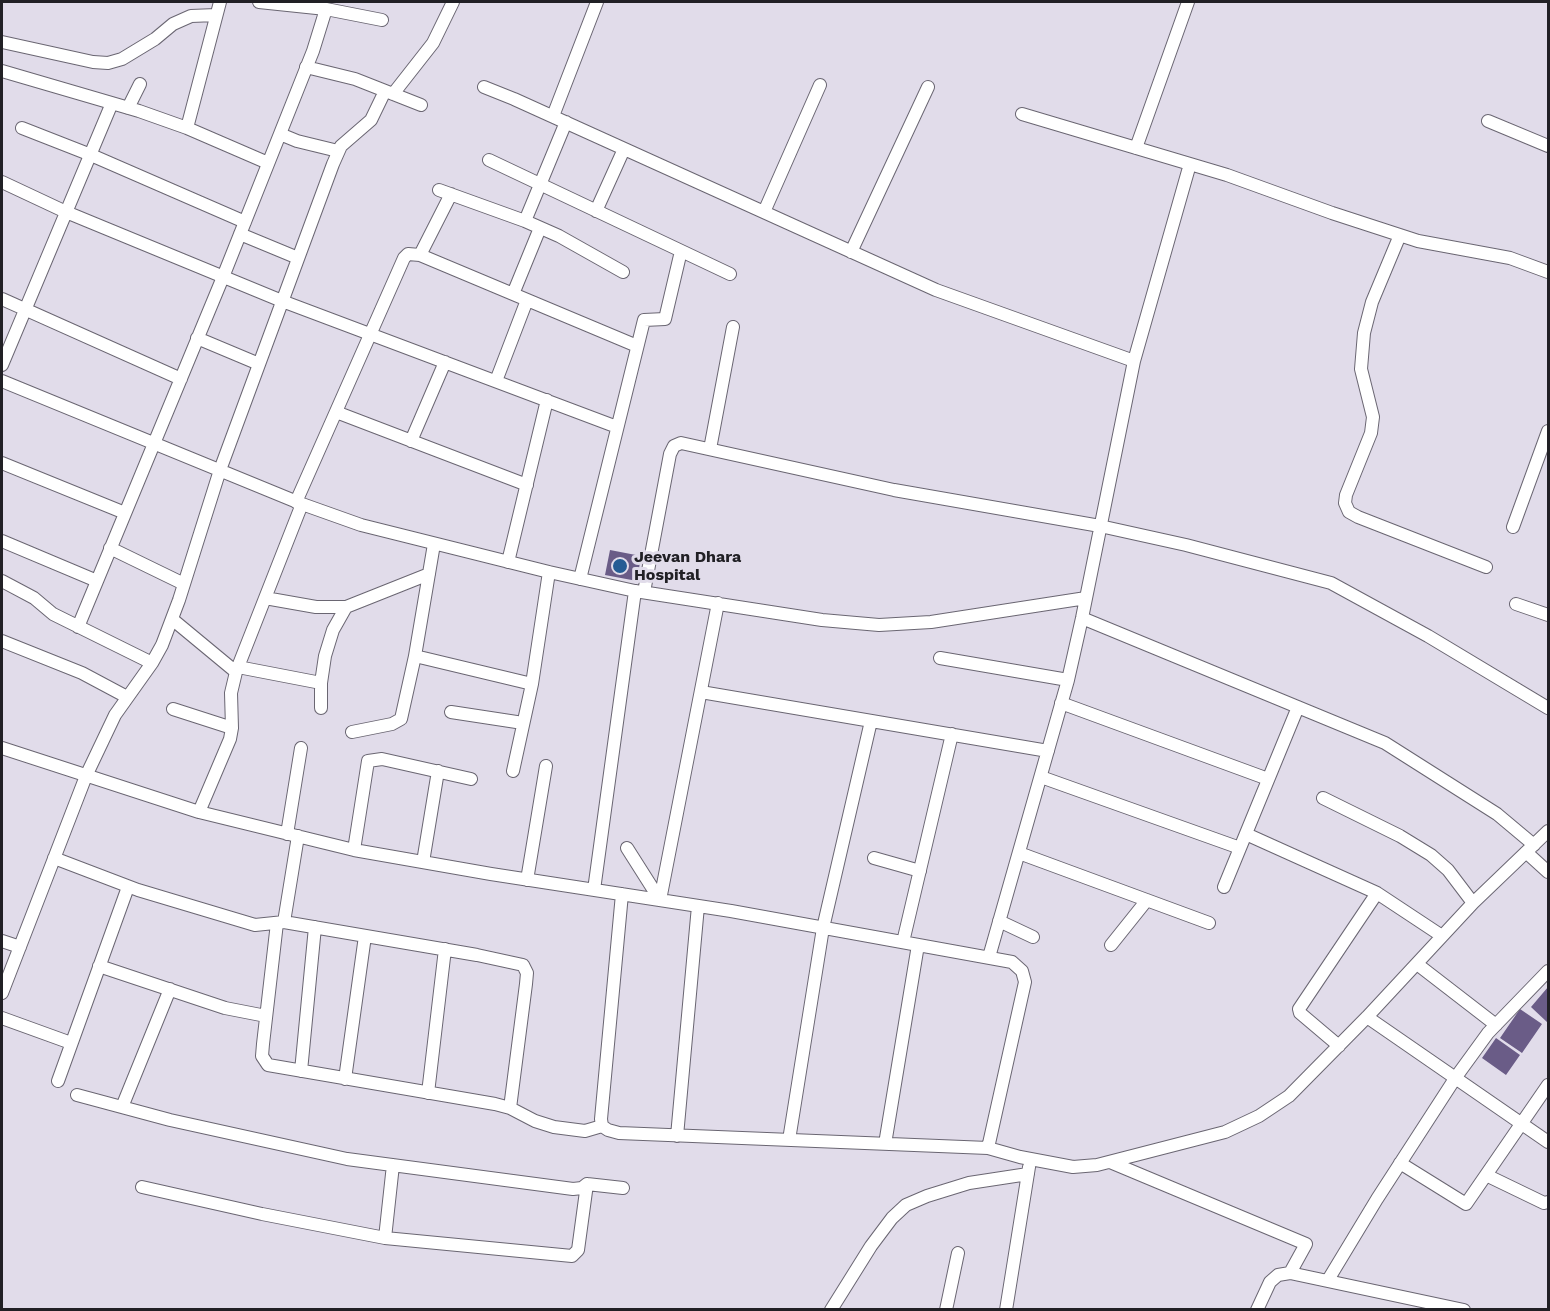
<!DOCTYPE html>
<html>
<head>
<meta charset="utf-8">
<style>
  body { margin:0 }
  #map { position:relative; width:1550px; height:1311px; overflow:hidden; background:#e1dcea; font-family:"Work Sans",sans-serif }
  canvas { display:block }
  .frame { position:absolute; inset:0; border:3px solid #212025; pointer-events:none }
</style>
</head>
<body>
<div id="map">
<canvas width="1550" height="1311"></canvas>
<div class="frame"></div>
</div>
<script>
const c = document.querySelector('canvas').getContext('2d');
c.lineJoin = 'round';
function paint(path, color) {
  c.fillStyle = color;
  c.fill(path, 'evenodd');
}
function shape(rows) {
  const path = new Path2D();
  for (const r of rows) {
    path.moveTo(r[0], r[1]);
    for (let i = 2; i < r.length; i += 2) path.lineTo(r[i], r[i + 1]);
  }
  return path;
}
function stroke(path, color, width, dash) {
  c.strokeStyle = color;
  c.lineWidth = width;
  c.lineCap = dash ? 'butt' : 'round';
  c.setLineDash(dash || []);
  c.stroke(path);
}
function label(font, color, halo, rows, align = 'center') {
  c.font = font + ' "Work Sans",sans-serif';
  c.lineWidth = 6;
  c.setLineDash([]);
  c.textBaseline = 'middle';
  c.strokeStyle = halo;
  c.fillStyle = color;
  for (const [text, x, y, turn = 0] of rows) {
    c.save();
    c.translate(x, y);
    c.rotate((+turn || 0) * Math.PI / 180);
    c.textAlign = isNaN(turn) ? turn : align;
    if (halo) c.strokeText(text, 0, 0);
    c.fillText(text, 0, 0);
    c.restore();
  }
}
paint(shape([
  [610,550,641,556,637,581,605,575],
  [1548,987,1548,1023,1531,1007],
  [1520,1009,1542,1024,1522,1053,1500,1038],
  [1496,1038,1520,1055,1506,1075,1482,1058]
]), '#6a5c87');
const minor = shape([
  [259,2,326,9,382,20],
  [2,42,93,62,108,63,122,59,155,39,173,24,191,16,216,15],
  [306,67,355,79,421,105],
  [2,71,139,111,187,128,268,163],
  [484,87,514,99,936,290,1134,361],
  [393,94,433,43,453,2],
  [128,108,140,84],
  [1022,114,1227,175,1332,213,1418,241,1510,258,1548,272],
  [553,116,597,2],
  [1488,121,1548,146],
  [22,128,91,155,245,222],
  [187,128,220,2],
  [280,134,297,141,338,151,341,146],
  [1136,148,1188,2],
  [489,160,730,274],
  [2,182,66,212,282,301,617,427],
  [439,190,525,221,559,236,623,272],
  [596,211,624,149],
  [764,212,820,85],
  [525,221,566,122],
  [240,234,298,258],
  [1400,235,1372,302,1364,333,1361,369,1373,417,1371,433,1346,495,1345,503,1349,512,1358,517,1486,567],
  [851,252,928,87],
  [420,255,451,194],
  [513,294,540,228],
  [2,299,181,379],
  [197,338,259,364],
  [2,365,112,103],
  [2,381,302,504,361,525,549,572,635,591,822,620,879,625,931,622,1086,598],
  [496,381,527,300],
  [336,412,527,485],
  [411,441,445,362],
  [710,449,733,327],
  [2,463,125,513],
  [296,502,404,258,408,254,420,255,637,346],
  [1513,527,1548,431],
  [2,541,97,581],
  [110,548,184,584],
  [508,562,547,400],
  [580,579,644,320,665,319,681,251],
  [2,581,34,598,53,614,152,663],
  [644,592,670,454,674,446,681,443,894,490,1100,526,1186,545,1331,583,1428,636,1548,708],
  [265,598,316,607,346,607,429,574],
  [1516,604,1548,615],
  [1082,618,1385,743,1497,814,1534,845],
  [172,619,236,672],
  [78,627,223,277,313,51,326,9],
  [2,641,82,673,127,697],
  [415,656,532,684],
  [940,658,1068,680],
  [238,667,321,683],
  [701,692,1048,751],
  [1061,703,1268,779],
  [321,708,321,683,325,656,333,630,346,607],
  [173,709,232,728],
  [451,712,523,723],
  [352,732,392,724,401,719,415,656,434,544],
  [2,748,199,812,354,850,491,874,731,911,1012,962,1022,971,1025,982,988,1148],
  [513,771,532,684,549,572],
  [1041,777,1240,848],
  [1323,798,1400,836,1431,855,1448,870,1473,903],
  [199,812,230,739,232,728,231,693,236,672,302,504],
  [287,834,301,748],
  [1246,834,1377,893,1442,936],
  [627,848,660,900],
  [354,850,368,761,382,759,471,779],
  [1526,852,1548,872],
  [1019,853,1209,923],
  [54,858,138,890,255,925,284,922,477,955,523,965,527,973,526,984,510,1108],
  [874,858,920,871],
  [423,862,438,771],
  [527,880,546,766],
  [1224,887,1298,707],
  [594,890,635,591],
  [622,894,601,1119,602,1126,608,1130,619,1133,988,1148,1020,1157,1073,1167,1097,1165,1225,1132,1259,1116,1289,1096,1367,1017,1473,903,1548,831],
  [660,900,718,603],
  [999,921,1033,937],
  [284,922,298,836],
  [277,923,263,1044,262,1056,268,1065,495,1104,510,1108,535,1121,554,1127,585,1131,602,1126],
  [2,941,20,947],
  [903,942,952,734],
  [1111,945,1147,900],
  [989,957,1068,680,1082,618,1134,361,1190,164],
  [1417,964,1496,1025],
  [99,966,225,1008,266,1016],
  [2,993,86,776,115,715,152,663,162,645,179,600,220,470,333,164,341,146,371,120,385,91],
  [1367,1017,1548,1142],
  [2,1018,71,1043],
  [1339,1046,1300,1013,1299,1009,1377,893],
  [301,1071,315,927],
  [345,1079,365,936],
  [58,1081,128,887],
  [428,1093,445,949],
  [77,1095,170,1120,347,1159,573,1189,582,1188,587,1184,623,1188],
  [122,1107,170,989],
  [677,1136,698,906],
  [789,1140,823,928,871,721],
  [885,1144,918,945],
  [1110,1162,1306,1244,1290,1273],
  [1400,1163,1466,1204,1548,1085],
  [1486,1175,1544,1203,1548,1202],
  [142,1187,262,1214,385,1238,572,1256,578,1250,587,1184],
  [385,1238,393,1165],
  [1328,1280,1377,1199,1456,1077,1488,1033,1548,971],
  [831,1310,871,1246,892,1218,906,1205,927,1196,969,1183,1028,1174],
  [946,1310,958,1253],
  [1006,1310,1029,1167],
  [1257,1310,1270,1282,1278,1275,1290,1273,1464,1310]
]);
stroke(minor, '#6a6672', 14);
stroke(minor, '#fff', 12);
for (const [x, y, r, color] of [
  [620,566,8,"#255c94"]
]) {
  const dot = new Path2D();
  dot.arc(x, y, r, 0, 2 * Math.PI);
  c.fillStyle = color;
  c.fill(dot);
  stroke(dot, '#e1dcea', 2);
}
label('bold 16px', '#212025', '#e1dcea', [
  ["Jeevan Dhara",634,557],
  ["Hospital",634,575]
], 'left');
</script>
</body>
</html>
